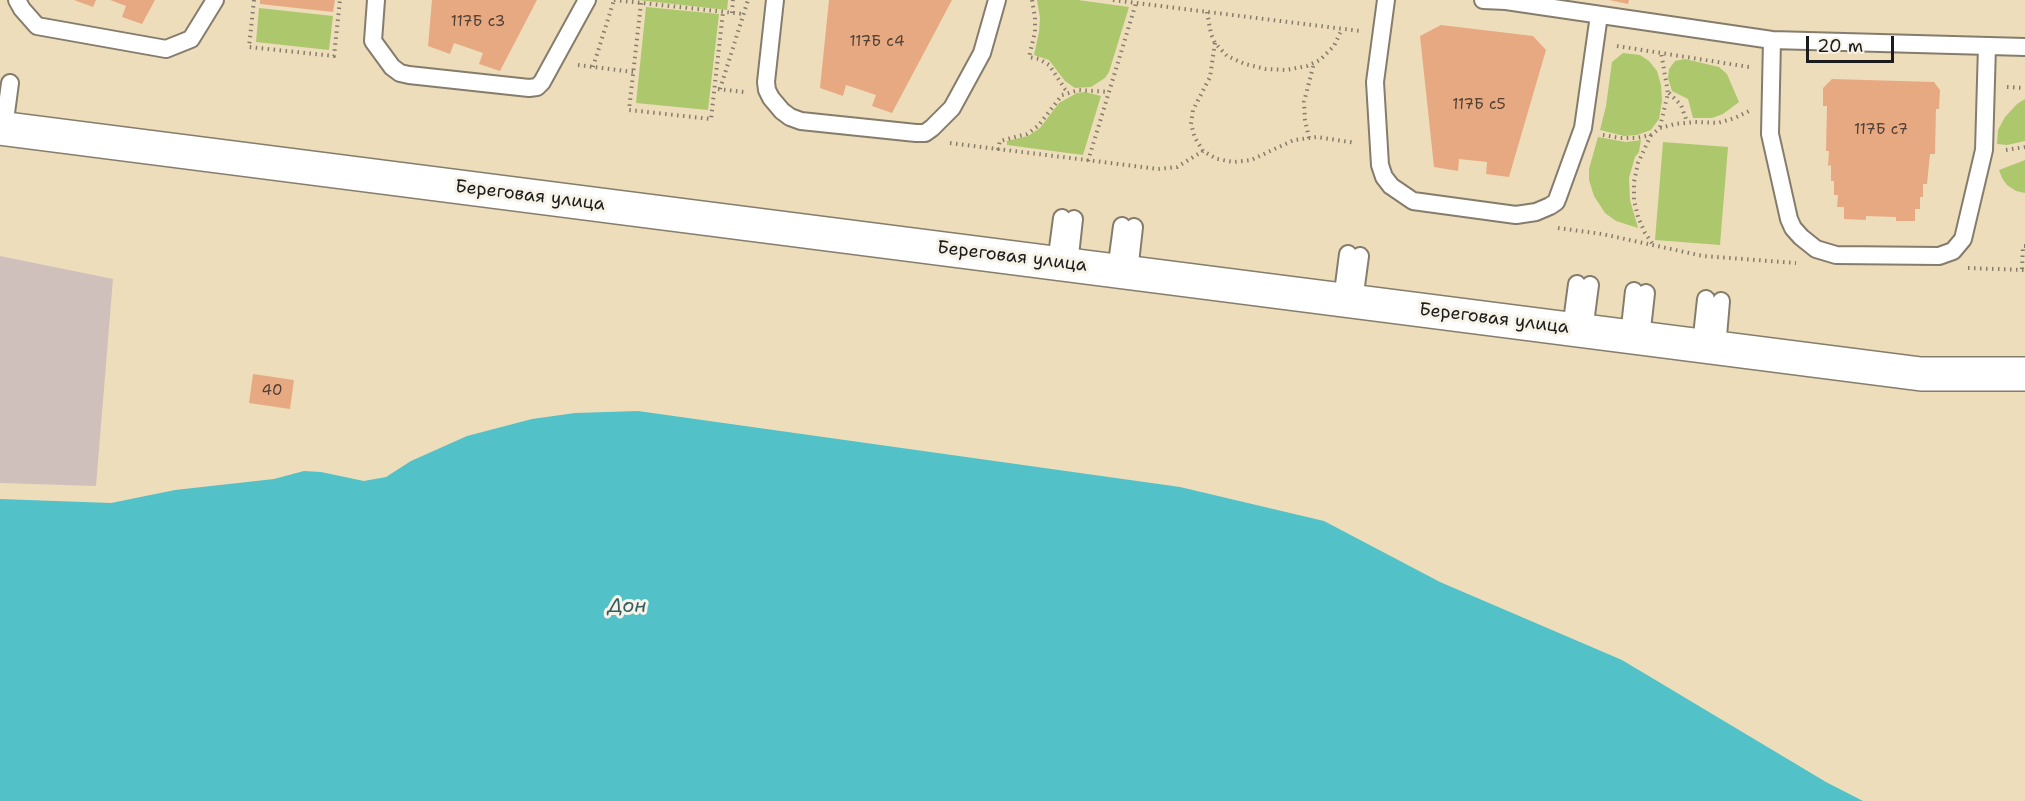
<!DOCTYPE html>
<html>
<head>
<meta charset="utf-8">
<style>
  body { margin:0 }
  #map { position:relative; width:2025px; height:801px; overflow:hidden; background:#edb; font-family:"Shantell Sans",sans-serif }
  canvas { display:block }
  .scale { position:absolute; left:1806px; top:36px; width:88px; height:27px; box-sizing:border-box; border:3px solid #1c1c1c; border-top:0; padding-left:8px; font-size:18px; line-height:21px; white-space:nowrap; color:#1c1c1c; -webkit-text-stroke:4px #f7f3e8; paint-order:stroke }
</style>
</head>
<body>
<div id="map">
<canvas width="2025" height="801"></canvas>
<div class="scale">20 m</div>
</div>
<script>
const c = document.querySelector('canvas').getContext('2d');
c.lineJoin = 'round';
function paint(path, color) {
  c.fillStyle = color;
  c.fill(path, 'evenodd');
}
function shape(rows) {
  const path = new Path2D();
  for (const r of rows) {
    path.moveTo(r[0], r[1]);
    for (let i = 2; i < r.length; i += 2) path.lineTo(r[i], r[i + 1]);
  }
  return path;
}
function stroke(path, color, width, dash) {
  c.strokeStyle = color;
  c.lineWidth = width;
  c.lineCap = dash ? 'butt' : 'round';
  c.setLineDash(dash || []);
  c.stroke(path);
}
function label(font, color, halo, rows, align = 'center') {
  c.font = font + ' "Shantell Sans",sans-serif';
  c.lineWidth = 6;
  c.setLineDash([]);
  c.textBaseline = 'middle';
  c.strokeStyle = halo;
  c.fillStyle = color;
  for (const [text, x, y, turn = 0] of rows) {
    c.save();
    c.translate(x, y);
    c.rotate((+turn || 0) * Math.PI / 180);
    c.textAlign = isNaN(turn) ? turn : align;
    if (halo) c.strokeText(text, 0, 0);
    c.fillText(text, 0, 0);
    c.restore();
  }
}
paint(shape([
  [0,256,113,279,96,486,0,483]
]), '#d0c0bc');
paint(shape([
  [638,0,728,0,727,10],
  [1037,0,1078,0,1129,7,1109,72,1105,78,1091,87,1075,88,1065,81,1049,60,1034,55,1039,32,1040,18],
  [646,7,719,14,708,110,636,103],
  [259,8,333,16,329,50,256,42],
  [1623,53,1640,55,1649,61,1657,71,1661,85,1662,101,1659,119,1651,130,1637,135,1624,136,1600,130,1606,106,1612,62],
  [1685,59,1719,67,1727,74,1739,102,1723,114,1712,118,1693,118,1688,99,1672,91,1668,78,1669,69,1675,61],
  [1085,92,1101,96,1083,155,1007,145,1007,141,1028,136,1040,128,1059,103,1077,93],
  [2025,99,2025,141,2007,145,1997,144,1998,130,2005,117,2017,104],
  [1598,137,1626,142,1641,140,1639,152,1635,157,1629,178,1630,200,1638,228,1616,221,1605,213,1594,196,1589,180,1589,169],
  [1663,142,1728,147,1720,245,1655,240],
  [2025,160,2025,193,2016,191,2007,185,2002,178,1999,170]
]), '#adc76d');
paint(shape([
  [638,411,1180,487,1324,521,1440,582,1622,660,1826,782,1863,801,0,801,0,499,111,503,175,490,274,479,304,471,321,472,364,481,386,477,411,461,467,436,532,419,575,413]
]), '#53c1c8');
paint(shape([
  [74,0,96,0,93,7],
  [110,0,155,0,142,24,122,17,126,6],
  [260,0,335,0,333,12,260,4],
  [432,0,537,0,500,71,479,64,483,53,454,43,450,54,428,46],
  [829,0,952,0,892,113,872,106,876,95,846,85,843,96,820,88],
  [1609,0,1629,0,1628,4],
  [1441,25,1533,36,1546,50,1509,177,1486,174,1487,162,1459,159,1458,171,1434,167,1420,36],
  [1832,79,1934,82,1940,90,1939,109,1936,109,1935,154,1930,154,1927,184,1923,184,1923,197,1920,197,1920,209,1915,209,1915,221,1896,221,1896,217,1866,216,1866,220,1844,219,1844,207,1837,207,1838,195,1834,195,1834,181,1831,181,1831,165,1828,166,1829,151,1826,151,1827,106,1823,106,1823,88],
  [253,374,294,380,290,409,249,403]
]), '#e7a981');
const service = shape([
  [17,0,22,9,37,26,166,49,191,39,215,0],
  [376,0,373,41,392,67,400,73,409,75,529,88,537,87,542,82,587,0],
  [775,0,766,82,767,90,771,98,782,111,790,117,801,121,916,133,925,133,932,128,952,108,982,53,997,0],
  [1386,0,1375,82,1380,165,1384,177,1391,186,1413,201,1516,215,1536,212,1550,206,1556,202,1558,197,1583,128,1599,15],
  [1483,0,1506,1,1772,40,2025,47],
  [1772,40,1770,134,1789,219,1793,228,1801,237,1816,249,1836,255,1939,256,1953,251,1963,239,1984,150,1987,46],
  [4,128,10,83],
  [1056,263,1062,218],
  [1069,265,1074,219],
  [1116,271,1122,226],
  [1129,272,1134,227],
  [1342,300,1348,254],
  [1354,301,1360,256],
  [1571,329,1577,284],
  [1584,331,1590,285],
  [1629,336,1634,291],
  [1641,338,1646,293],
  [1701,345,1706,299],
  [1717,348,1721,301]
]);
const minor = shape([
  [0,128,1921,374,2025,374]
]);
stroke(service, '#857c6c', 20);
stroke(minor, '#857c6c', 36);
stroke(shape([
  [254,0,249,47,334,56,340,0],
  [614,0,744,14],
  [1032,0,1035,17,1035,32,1029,57,1039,59,1049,65,1065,89,1069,92],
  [1113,0,1360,31],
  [641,3,629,110,711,119,723,12],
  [1207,12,1211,34,1215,43,1227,56,1245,64,1266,69,1286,70,1307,66,1320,60,1334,46,1342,29],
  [732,13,733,0],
  [1215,43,1210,77,1193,110,1191,124,1195,138,1203,151,1217,159,1234,162,1251,160,1294,140,1317,137,1356,143],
  [1617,46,1749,67],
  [578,65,633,72],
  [593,67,614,0],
  [2007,87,2025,88],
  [718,89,744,92],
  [720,89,748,0],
  [1669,93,1681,105,1687,122],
  [1660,127,1668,93,1661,52],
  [1603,135,1620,138,1636,138,1651,135,1660,128,1675,124,1695,122,1718,123,1735,118,1749,111],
  [1651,135,1638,163,1634,182,1634,200,1638,217,1645,233,1652,243],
  [1309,138,1305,120,1304,102,1314,63],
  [950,143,1158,169,1177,167,1203,151],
  [998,150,1000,141,1027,134,1038,126,1062,95,1079,90,1109,92],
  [2006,150,2025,147],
  [1088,161,1136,3],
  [1558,228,1602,234,1703,256,1796,263],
  [1968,268,2025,270],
  [2022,269,2023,246,2025,246]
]), '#857c6c', 4, [1.5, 4.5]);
stroke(service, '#fff', 16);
stroke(minor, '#fff', 33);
label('15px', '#4f3f35', null, [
  ["117Б с3",478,22],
  ["117Б с4",877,42],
  ["117Б с5",1479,105],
  ["117Б с7",1881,130],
  ["40",272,391]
]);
label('18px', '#1c1c1c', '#f7f3e8', [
  ["Береговая улица",530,196,7],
  ["Береговая улица",1012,257,7],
  ["Береговая улица",1494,319,7]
]);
label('italic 20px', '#325e61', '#f7f3e8', [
  ["Дон",627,607]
]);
</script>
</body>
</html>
